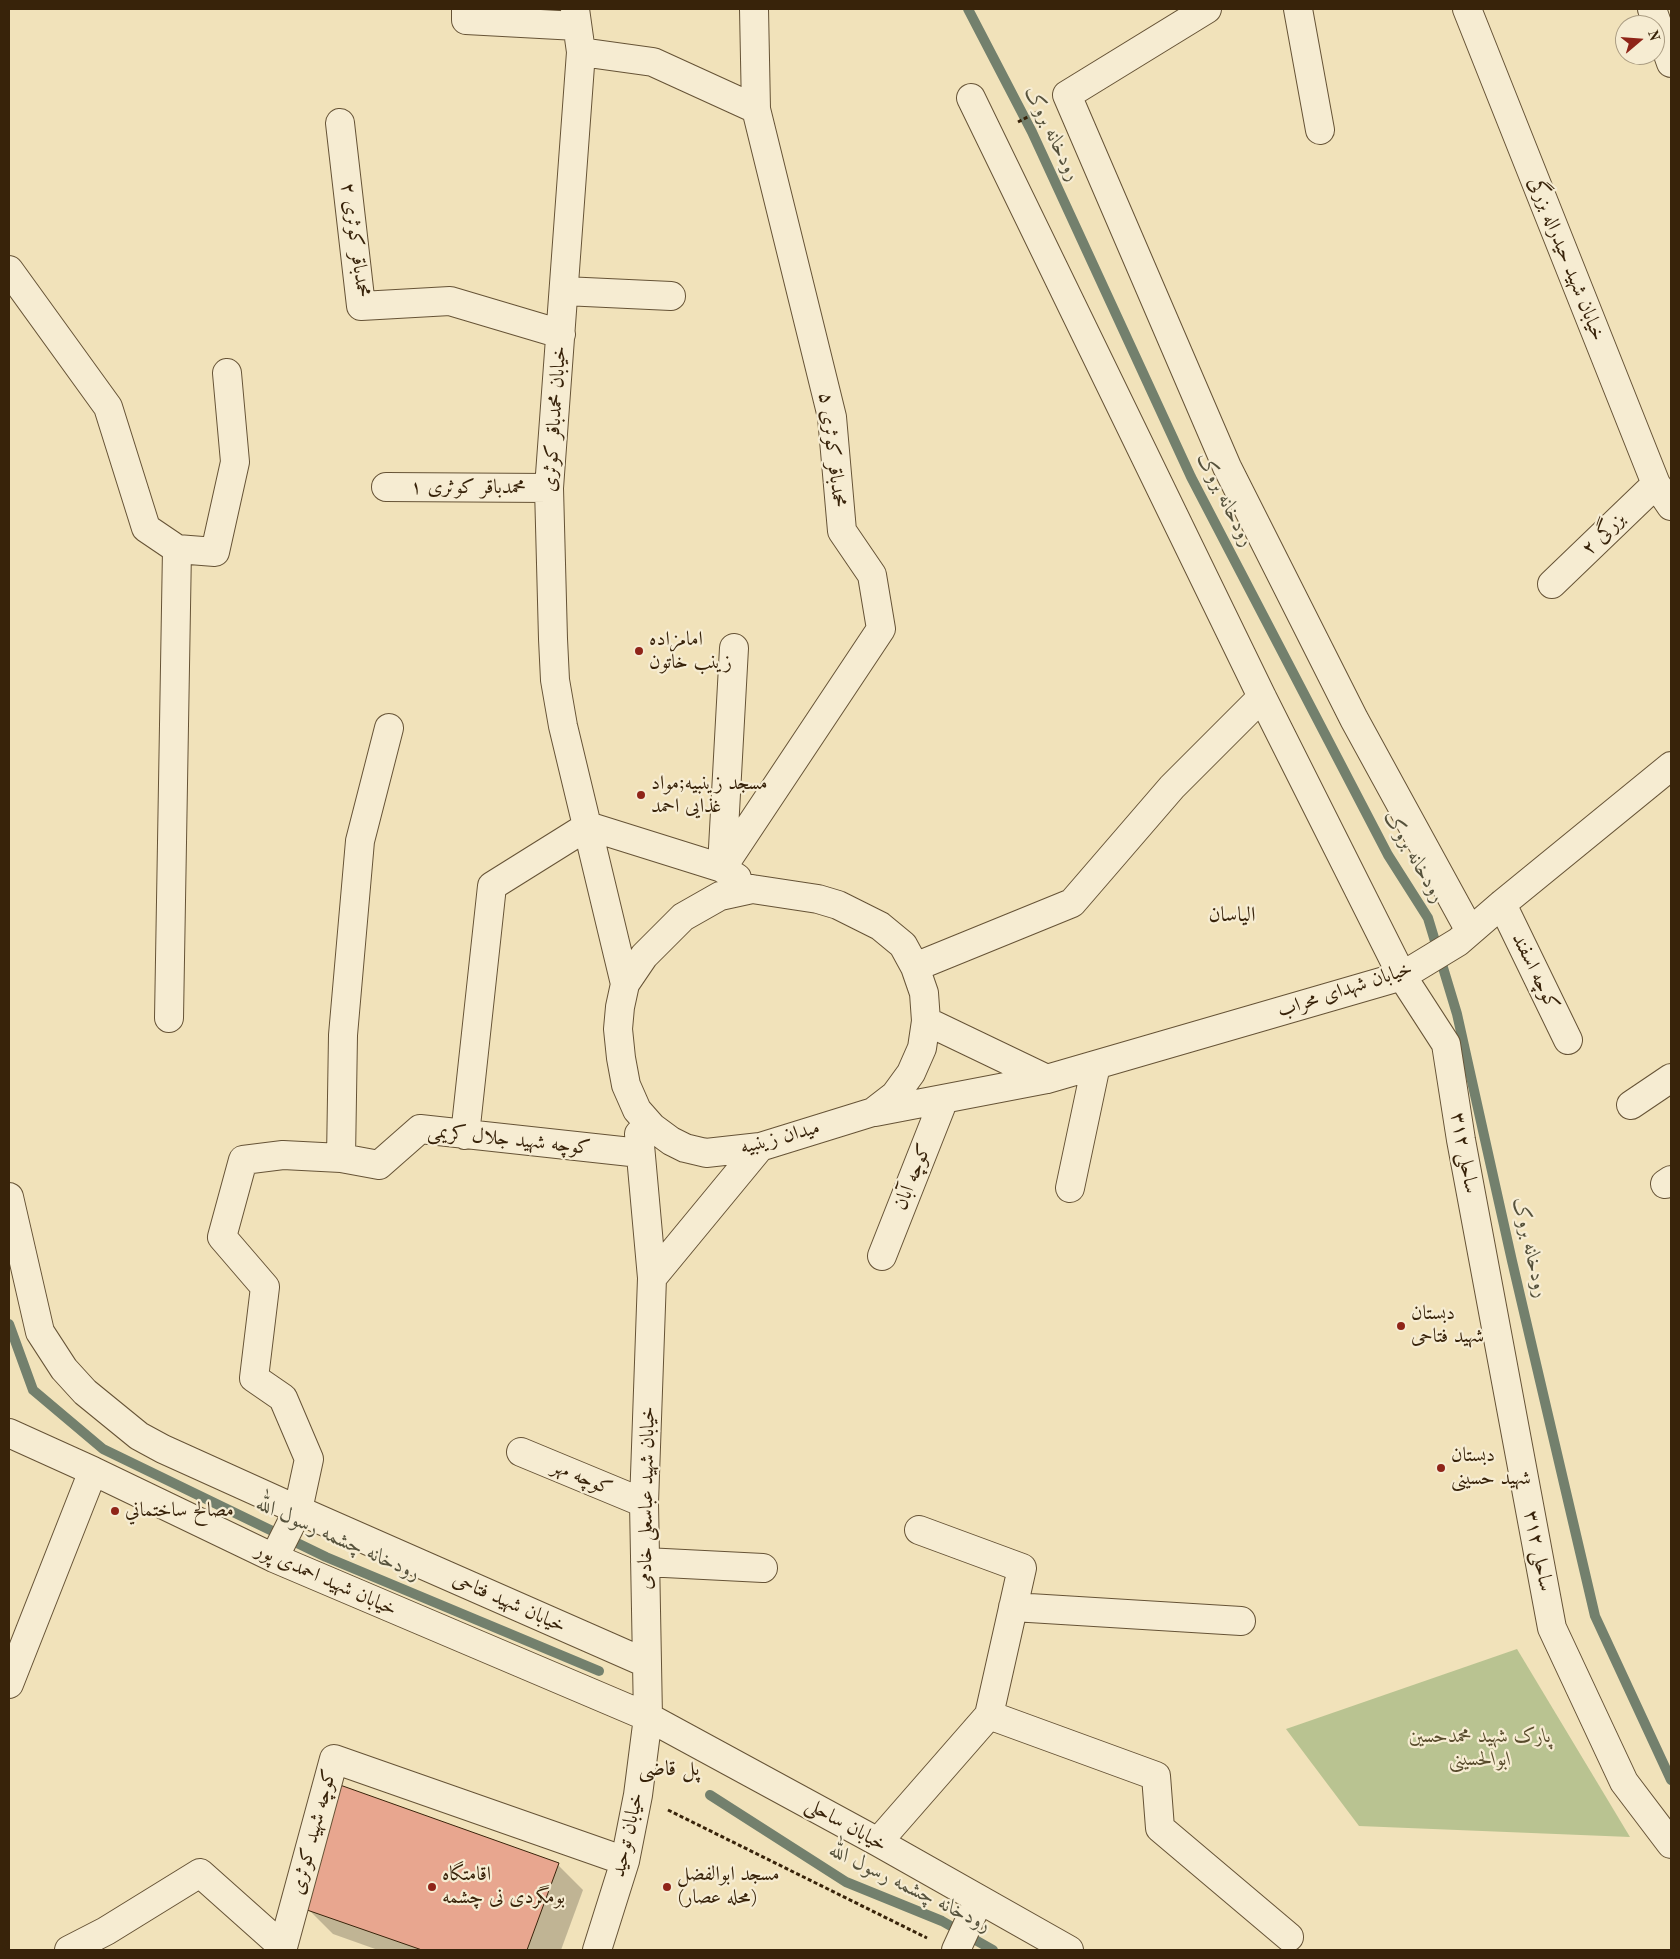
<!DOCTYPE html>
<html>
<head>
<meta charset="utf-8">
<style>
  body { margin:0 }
  #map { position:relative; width:1680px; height:1959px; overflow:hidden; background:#f1e2ba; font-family:"Old Standard TT",serif }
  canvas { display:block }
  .frame { position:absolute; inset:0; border:10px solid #38230a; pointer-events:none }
  .north { position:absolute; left:1615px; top:15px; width:50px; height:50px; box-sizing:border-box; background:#f6ecd2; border:1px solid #aa9c82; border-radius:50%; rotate:72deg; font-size:14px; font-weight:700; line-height:20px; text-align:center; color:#38230a }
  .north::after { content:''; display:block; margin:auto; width:18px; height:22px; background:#8f2418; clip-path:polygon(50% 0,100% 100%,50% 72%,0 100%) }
</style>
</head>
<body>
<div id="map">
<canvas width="1680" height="1959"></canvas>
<div class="frame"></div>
<div class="north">N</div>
</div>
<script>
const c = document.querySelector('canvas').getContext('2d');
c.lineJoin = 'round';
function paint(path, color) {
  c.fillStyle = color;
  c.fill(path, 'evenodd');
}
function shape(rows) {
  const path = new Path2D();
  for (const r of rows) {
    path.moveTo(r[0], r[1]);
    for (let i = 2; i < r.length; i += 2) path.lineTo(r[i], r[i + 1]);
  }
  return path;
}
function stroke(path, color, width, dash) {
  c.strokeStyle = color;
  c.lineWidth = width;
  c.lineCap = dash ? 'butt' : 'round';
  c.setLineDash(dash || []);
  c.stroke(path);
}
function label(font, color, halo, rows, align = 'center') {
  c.font = font + ' "Old Standard TT",Amiri,serif';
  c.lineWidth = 4.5;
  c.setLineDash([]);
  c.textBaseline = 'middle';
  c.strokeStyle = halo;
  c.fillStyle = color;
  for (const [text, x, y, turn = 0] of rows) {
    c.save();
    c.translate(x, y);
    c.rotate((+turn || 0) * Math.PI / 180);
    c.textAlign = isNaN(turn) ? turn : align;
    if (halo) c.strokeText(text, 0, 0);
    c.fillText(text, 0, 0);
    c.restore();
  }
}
paint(shape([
  [1517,1649,1630,1837,1359,1826,1286,1729]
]), '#b9c391');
paint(shape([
  [558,1865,583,1890,561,1950,378,1950,333,1934,308,1909]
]), '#0003');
stroke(shape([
  [968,9,1032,132,1191,477,1388,855,1428,918,1457,1014,1512,1261,1595,1616,1671,1780],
  [9,1324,33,1390,103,1449,326,1557,599,1671],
  [710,1795,846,1882,942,1921,993,1950]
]), '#73806d', 10);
const building = shape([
  [340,1785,559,1863,527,1950,422,1950,307,1910,340,1785]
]);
paint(building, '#e8a68f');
stroke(building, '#38230a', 1);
const minor = shape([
  [466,9,466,20,577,26],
  [575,9,581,52,549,488,553,639,555,680,563,726,625,984],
  [754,9,756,109],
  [1207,9,1067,95,1227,467,1354,719,1470,931],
  [1298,9,1320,130],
  [1467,9,1656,484,1671,506],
  [1652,9,1671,63],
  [581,52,653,62,756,109,832,417,842,531,872,575,881,629,722,868],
  [971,98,1262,697,1402,976,1446,1044,1461,1140,1552,1628,1624,1782,1671,1844],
  [340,123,361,306,450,301,561,334],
  [9,270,108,407,146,528,177,549,169,1018],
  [564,291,671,296],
  [386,487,549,488],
  [177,549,215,552,235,462,227,373],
  [1552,584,1656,484],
  [722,866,734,648],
  [752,889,818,899,838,905,880,926,903,945,915,967,924,993,926,1021,922,1048,911,1073,895,1095,873,1112,760,1147,706,1153,685,1148,671,1141,652,1127,637,1110,626,1085,621,1058,618,1029,620,1007,625,984,644,956,683,917,720,896,752,889],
  [1502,904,1568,1040],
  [915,967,1072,903,1172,787,1262,697],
  [926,1021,1047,1079],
  [1631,1105,1671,1078],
  [875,1112,1047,1079,1402,976,1458,942,1502,904,1671,766],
  [465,1135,492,886,588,826,722,868,737,878],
  [341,1158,343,1035,360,841,389,728],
  [1665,1184,1671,1180],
  [1070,1188,1096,1065],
  [9,1197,40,1332,64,1369,85,1392,139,1436,163,1449,298,1510,646,1663],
  [882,1256,944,1099],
  [652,1278,760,1147],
  [9,1433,93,1471,274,1558,648,1717,878,1842,1069,1950],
  [521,1452,644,1503],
  [919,1530,1022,1568,989,1715],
  [274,1558,298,1510,309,1459,283,1398,254,1378,265,1287,222,1237,243,1160,283,1155,341,1158,379,1165,420,1129,640,1153],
  [645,1562,763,1568],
  [1013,1607,1241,1621],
  [9,1684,93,1471],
  [878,1842,989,1715,1156,1776,1160,1828,1289,1937],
  [69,1950,106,1931,200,1873,283,1947,334,1759,625,1861],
  [597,1950,625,1861,638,1795,648,1717,644,1503,652,1278,639,1134],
  [956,1950,979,1900]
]);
stroke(minor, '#665336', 30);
stroke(shape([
  [1018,122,1039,111],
  [668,1810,927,1938]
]), '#38230a', 3, [4, 2.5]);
stroke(minor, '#f6ecd2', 28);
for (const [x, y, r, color] of [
  [639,651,5,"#8f2418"],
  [641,795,5,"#8f2418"],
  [1401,1326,5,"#8f2418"],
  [1441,1468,5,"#8f2418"],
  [115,1511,5,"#8f2418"],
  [432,1887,5,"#8f2418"],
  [667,1887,5,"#8f2418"]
]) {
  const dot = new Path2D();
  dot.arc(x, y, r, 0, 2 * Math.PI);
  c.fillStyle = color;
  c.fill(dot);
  stroke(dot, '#f6ecd2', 2);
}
label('20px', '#38230a', '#f6ecd2', [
  ["محمدباقر کوثری ۲",355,240,82],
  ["خیابان شهید حیدراله بزرگی",1566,259,68],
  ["خیابان محمدباقر کوثری",555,419,-86],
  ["محمدباقر کوثری ۵",832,450,83],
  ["محمدباقر کوثری ۱",468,488],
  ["بزرگی ۲",1604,534,-44],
  ["کوچه اسفند",1535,972,64],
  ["خیابان شهدای محراب",1345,990,-18],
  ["میدان زینبیه",780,1138,-15],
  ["کوچه شهید جلال کریمی",509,1140,6],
  ["ساحلی ۳۱۲",1464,1153,80],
  ["کوچه آبان",913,1177,-68],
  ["کوچه مهر",582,1478,23],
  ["خیابان شهید عباسعلی خادمی",647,1498,-89],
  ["ساحلی ۳۱۲",1538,1551,79],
  ["خیابان شهید احمدی پور",326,1580,24],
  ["خیابان شهید فتاحی",509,1603,24],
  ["خیابان ساحلی",846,1825,29],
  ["کوچه شهید کوثری",314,1832,-75],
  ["خیابان توحید",628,1835,-77]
]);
label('20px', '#38230a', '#f6ecd2', [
  ["امامزاده",649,640],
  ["زینب خاتون",649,663],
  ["مسجد زینبیه;مواد",651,784],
  ["غذایی احمد",651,807],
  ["دبستان",1411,1314],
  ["شهید فتاحی",1411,1337],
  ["دبستان",1451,1456],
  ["شهید حسینی",1451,1479],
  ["مصالح ساختماني",125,1511],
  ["اقامتگاه",442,1875],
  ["بومگردی نی چشمه",442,1898],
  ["مسجد ابوالفضل",677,1875],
  ["(محله عصار)",677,1898]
], 'left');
label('italic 20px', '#584b2c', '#f6ecd2', [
  ["پارک شهید محمدحسین",1480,1737],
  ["ابوالحسینی",1480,1760]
]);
label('italic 21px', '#56523c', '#f6ecd2', [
  ["رودخانه بروک",1052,134,64],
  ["رودخانه بروک",1225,500,63],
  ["رودخانه بروک",1414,857,60],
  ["رودخانه بروک",1530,1248,77],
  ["رودخانه چشمه رسول الله",338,1539,24],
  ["رودخانه چشمه رسول الله",910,1888,26]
]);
label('21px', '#38230a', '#f6ecd2', [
  ["الیاسان",1232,915],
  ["پل قاضی",669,1769]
]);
</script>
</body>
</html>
